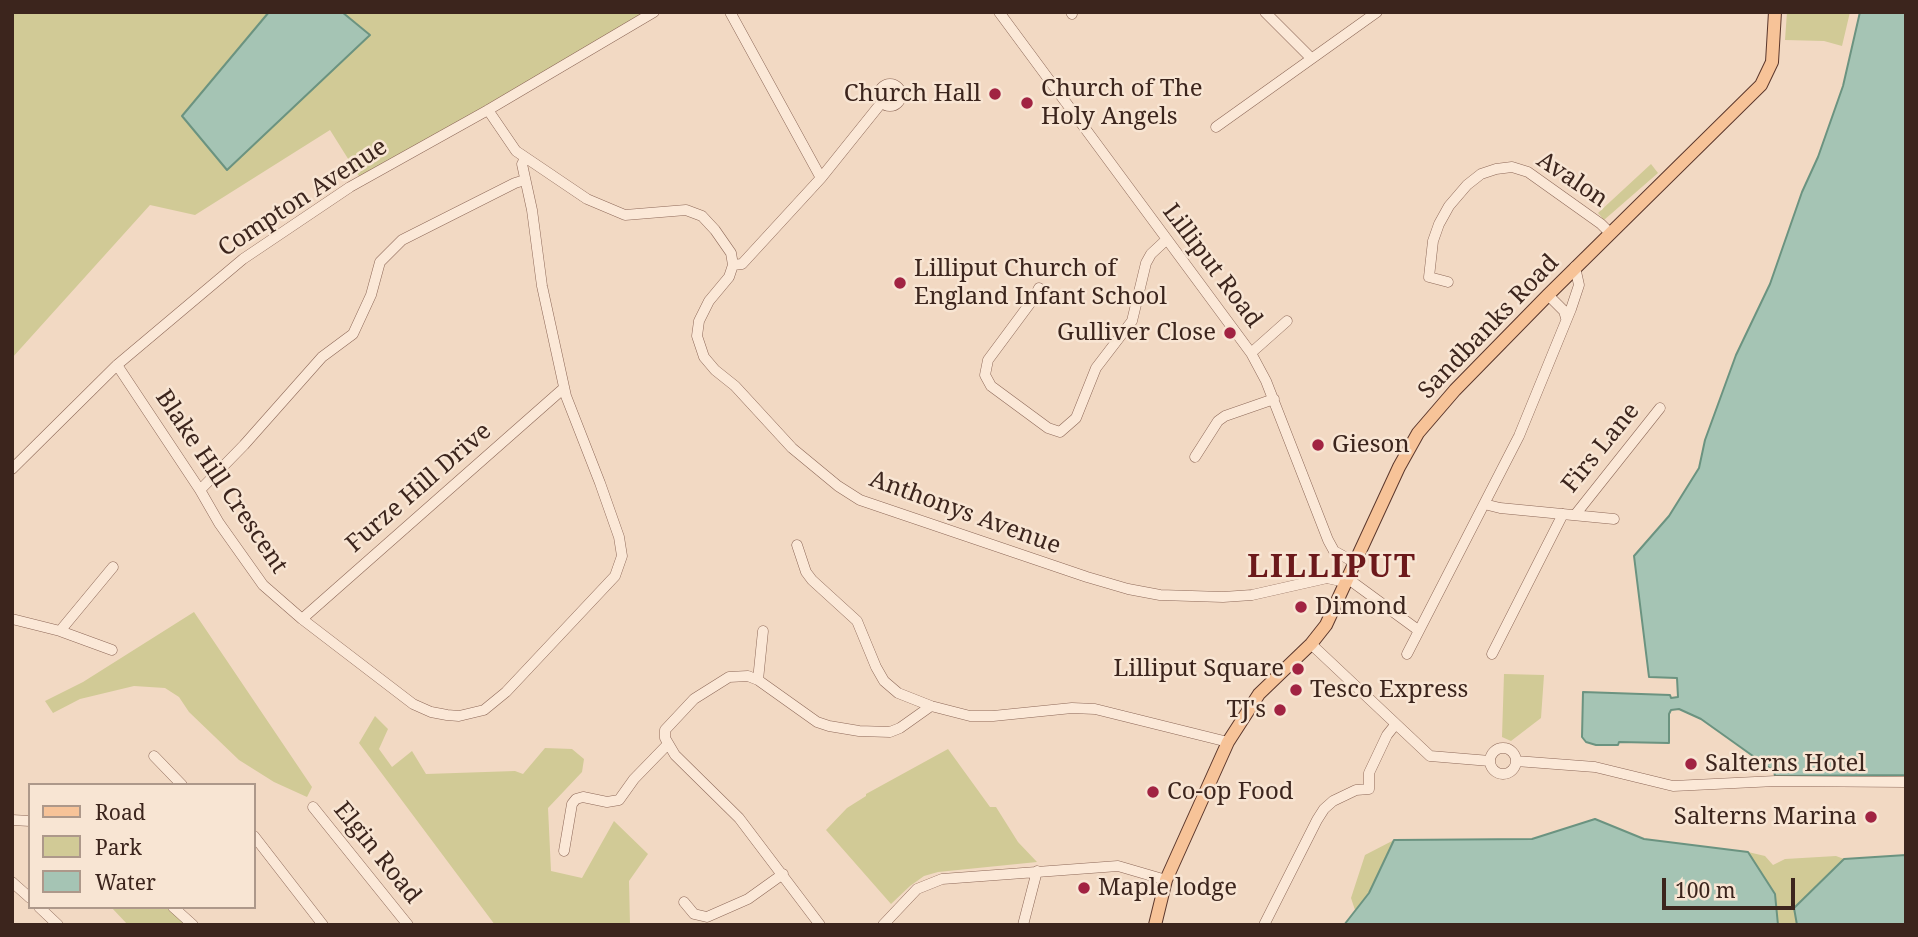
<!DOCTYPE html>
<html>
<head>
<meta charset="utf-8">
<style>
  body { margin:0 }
  #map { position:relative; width:1918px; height:937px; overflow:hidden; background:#f2d9c3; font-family:"Noto Serif",serif }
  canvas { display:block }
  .frame { position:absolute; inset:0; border:14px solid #3c251d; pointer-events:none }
  .legend { position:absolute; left:28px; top:783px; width:228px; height:126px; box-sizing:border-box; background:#f8e5d3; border:2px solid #ad988a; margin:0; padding:9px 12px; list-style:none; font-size:21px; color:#3c251d }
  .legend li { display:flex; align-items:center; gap:14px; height:35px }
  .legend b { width:35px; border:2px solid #ad988a }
  .scale { position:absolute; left:1662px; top:878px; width:133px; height:32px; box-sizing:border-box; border:4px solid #3c251d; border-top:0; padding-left:9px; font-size:21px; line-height:24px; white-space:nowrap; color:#3c251d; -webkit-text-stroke:5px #f8e5d3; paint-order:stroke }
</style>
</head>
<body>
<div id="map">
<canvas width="1918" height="937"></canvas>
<div class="frame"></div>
<ul class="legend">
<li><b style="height:9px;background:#f7c398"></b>Road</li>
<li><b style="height:19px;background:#d1ca96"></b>Park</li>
<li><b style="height:19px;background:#a5c4b4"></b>Water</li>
</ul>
<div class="scale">100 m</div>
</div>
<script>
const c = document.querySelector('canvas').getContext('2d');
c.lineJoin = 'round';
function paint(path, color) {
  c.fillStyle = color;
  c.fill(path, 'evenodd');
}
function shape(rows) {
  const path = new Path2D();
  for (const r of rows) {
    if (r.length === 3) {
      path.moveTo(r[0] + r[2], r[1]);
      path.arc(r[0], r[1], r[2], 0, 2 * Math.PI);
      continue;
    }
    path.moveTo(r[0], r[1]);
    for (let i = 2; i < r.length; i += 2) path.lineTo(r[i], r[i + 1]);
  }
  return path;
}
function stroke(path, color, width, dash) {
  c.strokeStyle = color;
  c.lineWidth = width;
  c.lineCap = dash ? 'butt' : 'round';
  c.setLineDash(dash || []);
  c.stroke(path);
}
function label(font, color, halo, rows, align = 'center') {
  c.font = font + ' "Noto Serif",serif';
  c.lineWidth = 5;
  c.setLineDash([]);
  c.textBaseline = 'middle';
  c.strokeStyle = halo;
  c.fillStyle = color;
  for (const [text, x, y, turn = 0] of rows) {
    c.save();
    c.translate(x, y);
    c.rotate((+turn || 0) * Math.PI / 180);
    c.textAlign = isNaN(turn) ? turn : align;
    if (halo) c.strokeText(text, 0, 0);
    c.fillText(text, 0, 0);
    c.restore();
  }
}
paint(shape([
  [12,12,269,12,182,116,370,35,342,12,654,12,362,181,330,130,195,215,150,205,12,358],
  [1787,12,1850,12,1842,46,1824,41,1785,40],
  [1651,164,1658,173,1604,220,1598,213],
  [194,612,312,787,307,797,274,782,239,760,189,712,179,697,165,688,134,686,80,699,53,713,45,701,83,682],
  [1504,674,1544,675,1541,718,1511,741,1502,737],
  [375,716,388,729,379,749,392,767,412,751,426,774,515,771,523,774,545,748,572,749,584,759,582,772,548,808,551,871,582,878,614,821,648,854,629,881,630,925,495,925,359,743],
  [948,749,990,807,996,807,1018,842,1037,862,938,872,924,876,910,886,891,904,826,830,847,808,866,796,866,794],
  [1394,840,1369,893,1355,910,1351,898,1365,855],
  [1748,852,1765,856,1773,865,1785,859,1836,856,1844,859,1794,908,1797,925,1778,925,1775,894],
  [111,907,173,907,193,925,128,925]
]), '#d1ca96');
const water = shape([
  [269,12,342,12,370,35,227,170,182,116,269,12],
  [1860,12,1906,12,1906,775,1775,776,1774,771,1701,719,1679,709,1671,710,1669,714,1669,743,1619,742,1618,745,1596,745,1586,742,1582,737,1583,692,1670,695,1671,698,1678,697,1677,678,1649,677,1634,556,1669,516,1699,468,1705,440,1736,355,1770,284,1802,192,1818,157,1843,86,1860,12],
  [1595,819,1644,839,1748,852,1775,894,1778,925,1344,925,1369,893,1394,840,1532,839,1595,819],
  [1906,855,1906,925,1797,925,1794,908,1844,859,1906,855]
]);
paint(water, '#a5c4b4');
stroke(water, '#6b9380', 2);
const minor = shape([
  [730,12,821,178],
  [999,12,1251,353,1266,381,1328,540,1334,551,1354,562],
  [1071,12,1072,14],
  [1265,12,1311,58],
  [890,95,11],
  [488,110,516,151,587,199,625,215,686,210,702,216,715,230,731,253,733,265,729,277,709,301,699,321,697,336,704,357,715,370,735,386,792,448,838,486,860,500,1087,577,1128,589,1160,595,1223,597,1252,595,1327,578,1345,582],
  [1216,127,1377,12],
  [733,265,742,264,821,178,882,102],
  [1448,282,1429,277,1433,241,1439,224,1449,206,1467,185,1481,174,1496,169,1512,167,1528,172,1601,224,1610,233],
  [1039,288,1034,298,988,360,985,375,991,386,1048,428,1060,432,1076,418,1096,368,1132,321,1146,263,1151,254,1166,240],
  [1548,295,1564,311,1566,318],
  [1251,353,1287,321],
  [117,365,200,490,219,523,263,585,302,619,413,704,431,712,447,715,459,716,484,710,506,692,615,576,622,556,619,537,600,483,566,396,542,286,532,210,522,164,525,159],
  [1195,457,1218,421,1225,416,1274,399],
  [12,469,117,365,243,259,350,187,488,110,654,12],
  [200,490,244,445,322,357,353,334,371,295,380,262,402,240,515,183,525,180],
  [1484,504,1500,508,1614,519],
  [1575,515,1660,408],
  [797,545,806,572,812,580,857,621,876,667,884,681,898,693,931,706],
  [1347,578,1418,630],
  [12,619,60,631,112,650],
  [302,619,564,388],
  [60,631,113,567],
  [1311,644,1430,756,1490,761],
  [1407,654,1519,436,1571,309,1579,285,1575,267],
  [1492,654,1563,514],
  [758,680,763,631],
  [1503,761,13],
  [154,756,182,785],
  [1516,761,1595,767,1673,786,1776,781,1906,782],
  [313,807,408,925],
  [12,820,30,821],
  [254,836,323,925],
  [564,851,572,804,576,799,583,797,607,802,619,800,634,779,668,744],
  [12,882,30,898],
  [684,902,694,914,707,917,748,899,783,874],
  [39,907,58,925],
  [173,907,193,925],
  [820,925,739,818,675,755,665,738,665,730,694,699,729,677,748,676,758,680,817,722,829,726,859,731,890,732,900,728,931,706,970,716,993,716,1072,708,1095,709,1228,742],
  [883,925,917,889,942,879,1118,866,1166,880],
  [1023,925,1037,871],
  [1264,925,1317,820,1324,809,1333,801,1356,790,1369,789,1369,773,1387,735,1395,725]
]);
const major = shape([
  [1155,925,1166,880,1228,742,1259,694,1311,644,1326,625,1399,467,1418,433,1455,390,1548,295,1761,85,1772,62,1775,12]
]);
stroke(minor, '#8d6858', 11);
stroke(major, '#5b372c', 14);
stroke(minor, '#fbe8d7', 10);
stroke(major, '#f7c398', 12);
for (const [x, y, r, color] of [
  [995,94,7,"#a12342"],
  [1027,103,7,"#a12342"],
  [900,283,7,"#a12342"],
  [1230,333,7,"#a12342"],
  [1318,445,7,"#a12342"],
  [1301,607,7,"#a12342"],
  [1298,669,7,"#a12342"],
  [1296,690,7,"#a12342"],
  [1280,710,7,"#a12342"],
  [1691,764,7,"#a12342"],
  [1153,792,7,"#a12342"],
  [1871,817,7,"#a12342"],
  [1084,888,7,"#a12342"]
]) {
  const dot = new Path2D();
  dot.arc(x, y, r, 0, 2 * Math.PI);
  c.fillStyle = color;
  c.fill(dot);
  stroke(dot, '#f8e5d3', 2.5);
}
label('24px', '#3c251d', '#f8e5d3', [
  ["Church of The",1041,89],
  ["Holy Angels",1041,117],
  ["Church Hall",981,94,"right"],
  ["Lilliput Church of",914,269],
  ["England Infant School",914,297],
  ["Gulliver Close",1216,333,"right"],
  ["Gieson",1332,445],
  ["Dimond",1315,607],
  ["Lilliput Square",1284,669,"right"],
  ["Tesco Express",1310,690],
  ["TJ's",1266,710,"right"],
  ["Salterns Hotel",1705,764],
  ["Co-op Food",1167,792],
  ["Salterns Marina",1857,817,"right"],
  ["Maple lodge",1098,888]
], 'left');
label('24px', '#3c251d', '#f8e5d3', [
  ["Avalon",1572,180,34],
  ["Compton Avenue",303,198,-33],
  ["Lilliput Road",1212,266,53],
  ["Sandbanks Road",1489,327,-46],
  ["Firs Lane",1601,448,-51],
  ["Blake Hill Crescent",221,482,56],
  ["Furze Hill Drive",419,488,-41],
  ["Anthonys Avenue",965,513,20],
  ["Elgin Road",377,853,51]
]);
c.letterSpacing = '2px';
label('bold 32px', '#6c191b', '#f8e5d3', [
  ["LILLIPUT",1332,568]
]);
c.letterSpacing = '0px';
</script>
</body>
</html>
